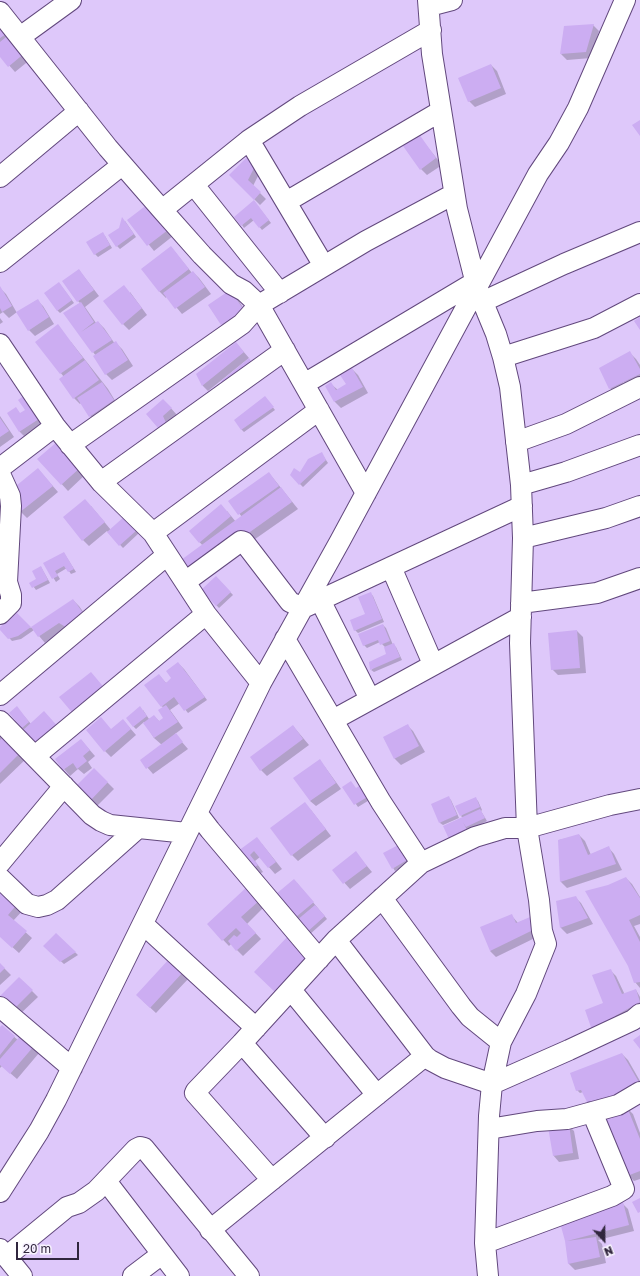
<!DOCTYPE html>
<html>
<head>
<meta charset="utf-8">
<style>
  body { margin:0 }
  #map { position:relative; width:640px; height:1276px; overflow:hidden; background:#dec8fa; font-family:"Golos Text",sans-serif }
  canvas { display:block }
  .north { position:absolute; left:584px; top:1220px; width:40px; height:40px; -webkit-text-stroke:3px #f7f2fe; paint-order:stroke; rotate:158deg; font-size:11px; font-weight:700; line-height:16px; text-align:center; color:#30263d }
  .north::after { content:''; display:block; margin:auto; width:14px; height:18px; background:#30263d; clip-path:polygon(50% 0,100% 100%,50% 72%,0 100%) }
  .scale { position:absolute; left:16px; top:1242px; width:63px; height:18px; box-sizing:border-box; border:2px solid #30263d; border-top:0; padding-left:5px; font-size:12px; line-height:14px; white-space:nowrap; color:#30263d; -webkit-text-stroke:3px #f7f2fe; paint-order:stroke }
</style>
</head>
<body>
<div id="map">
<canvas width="640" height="1276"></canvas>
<div class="north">N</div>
<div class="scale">20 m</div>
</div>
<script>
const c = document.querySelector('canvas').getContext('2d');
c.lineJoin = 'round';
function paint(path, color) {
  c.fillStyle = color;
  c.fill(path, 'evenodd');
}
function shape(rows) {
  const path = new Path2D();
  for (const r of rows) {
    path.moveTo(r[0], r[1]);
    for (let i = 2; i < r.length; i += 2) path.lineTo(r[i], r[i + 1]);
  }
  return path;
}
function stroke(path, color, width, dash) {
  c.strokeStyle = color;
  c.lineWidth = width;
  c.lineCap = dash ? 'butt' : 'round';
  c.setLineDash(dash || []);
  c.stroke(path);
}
paint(shape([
  [0,20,31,59,15,72,0,55],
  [593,25,599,31,591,58,567,60,561,54],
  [491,65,497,71,506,94,475,107,469,101],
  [418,135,442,165,427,175,421,169,404,146],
  [248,157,261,170,253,186,266,199,260,205,230,175],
  [254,201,271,223,262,230,254,220,244,228,242,225],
  [148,205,173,236,154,251,129,220],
  [125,221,136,237,120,249,117,246],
  [105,236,112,248,98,257,95,254],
  [171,247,192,273,193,272,199,278,211,294,182,314,167,296,166,298,160,292,142,269],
  [79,270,99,296,85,307,96,323,98,322,104,328,115,344,116,343,122,349,133,366,112,380,106,374,96,356,65,313,80,303,78,301],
  [59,283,74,303,60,313,57,310],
  [0,288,6,294,17,313,37,300,43,306,54,324,35,336,29,330,17,312,9,318,3,312,0,314],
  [130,292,147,315,129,330,123,324],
  [236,297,249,316,228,330,222,324,209,306],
  [0,318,3,322,0,324],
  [36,342,71,342,108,389,119,407,96,422,90,416,81,403,80,404,74,398,64,377],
  [236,343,249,358,208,391,203,386,197,374],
  [630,353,636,359,640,365,640,383,629,388,623,382,624,386,613,391,610,388],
  [352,369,358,375,368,393,341,408,335,402,327,386,331,384,338,390,347,385],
  [267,400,275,410,244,432,241,429],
  [169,406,177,415,172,419,170,440,147,414],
  [26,410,50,422,26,438,20,432,8,413,21,414],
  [0,416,14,437,0,447],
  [58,442,86,474,68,491,39,459],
  [322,454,328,463,303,487,291,475,300,473],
  [38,469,58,492,27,518,21,512,12,490],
  [269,473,298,509,198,579,203,546,190,531,227,511,236,522,242,517,230,502],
  [91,506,111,530,125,517,139,533,123,548,107,531,89,546,83,540],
  [64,553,76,572,71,574,67,568,57,574,60,579,56,582,45,564],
  [41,567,50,583,36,590,31,583,37,579],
  [216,577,233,595,219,608,202,590],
  [370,593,373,596,384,622,358,633,355,630,366,615],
  [73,600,79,606,91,623,66,628,45,643,34,630,21,639,12,641,0,628,17,614,31,628],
  [383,625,386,628,393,645,396,647,402,660,374,672,371,670,388,655,385,647,380,642,367,648,364,645],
  [577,631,583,637,586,673,558,675,552,669],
  [178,663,184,669,207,700,188,713,180,703,170,710,183,728,175,734,188,749,153,774,141,760,162,745,154,738,144,722,136,729,133,726,143,710,149,719,154,716,160,722,165,718,163,708,162,706,159,675,166,683,173,679],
  [19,710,31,724,25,730,22,728],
  [123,720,136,735,111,757,105,751,111,730],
  [407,725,413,731,425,752,401,765,395,759,384,738],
  [293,726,309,745,267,776,261,770],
  [0,727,28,757,0,784],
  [81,740,95,756,88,762,92,768,84,774,78,769,70,776,56,760],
  [319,761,325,767,341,789,316,806,310,801],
  [94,769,114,789,96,807,76,787],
  [344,787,356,789,376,796,358,807],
  [448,797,451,800,459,818,443,825,440,823],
  [475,798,478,801,482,810,481,811,487,821,468,831,453,841,463,818,461,816],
  [311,810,331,836,298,861,292,855],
  [579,835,585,841,591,855,608,847,614,854,622,870,567,888,561,882,559,840],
  [262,844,282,869,275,874,260,857,255,861,263,872,259,874,240,851],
  [356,853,372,872,350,889,333,870],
  [384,853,414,860,395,871],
  [626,878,632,884,640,897,640,924,634,926,640,937,640,988,635,982,608,886],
  [297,883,327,919,309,935,296,916],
  [0,890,24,909,13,921,32,938,19,953,0,936],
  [255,893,266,905,247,924,261,939,243,956,231,944,229,946,208,924],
  [575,897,581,903,593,924,567,934,561,928,557,902],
  [512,916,518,923,530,918,536,924,539,936,496,957,490,951],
  [56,934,78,955,64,964,44,946],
  [170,960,189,978,156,1013,143,1001],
  [0,964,11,975,0,985],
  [610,970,616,976,625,995,636,990,640,997,640,1006,623,1028,605,1004],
  [19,978,38,997,18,1016,0,997],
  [0,1027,2,1027,18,1040,21,1037,39,1053,17,1079,2,1066,0,1068],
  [622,1054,628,1060,640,1081,640,1095,583,1092,580,1093,577,1090],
  [627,1108,633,1114,640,1133,640,1179,634,1181,628,1175],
  [568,1125,574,1131,579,1159,559,1162,553,1155],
  [622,1203,628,1209,634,1231,598,1240,602,1244,606,1263,575,1270,569,1264,566,1241]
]), '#0003');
paint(shape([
  [0,20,9,32,0,38],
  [594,24,586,52,560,54,564,26],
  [11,33,26,52,8,67,0,57,0,42],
  [491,64,501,88,468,102,458,78],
  [640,120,640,136,632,125],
  [419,134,436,158,420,170,403,146],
  [248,156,256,164,248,180,261,192,254,200,229,175],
  [254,200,269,220,259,228,251,218,241,226,234,217],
  [148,204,168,230,147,246,127,220],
  [122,217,134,234,116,247,108,235,119,228],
  [103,232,110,245,94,255,86,242],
  [171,246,189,269,159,292,141,269],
  [79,269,94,290,77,302,62,281],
  [193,271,205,287,175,309,163,293],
  [59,282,72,300,57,311,44,293],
  [124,285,142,308,122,325,103,301],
  [0,286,12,306,2,312,0,308],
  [230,290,244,310,221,325,208,305],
  [38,299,49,317,28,331,16,312],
  [81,302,94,322,81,332,98,321,112,340,92,353,63,313],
  [640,317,640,330,634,321],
  [58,324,83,358,60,374,35,342],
  [116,341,128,360,105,375,93,356],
  [236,342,244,352,202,386,196,374],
  [630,351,640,369,640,374,609,389,599,368],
  [249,358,254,365,227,387,221,381],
  [85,360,99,380,73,399,59,379],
  [352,368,363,387,334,402,325,386,331,382,336,390,346,384,340,375],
  [102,382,114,400,89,417,77,398],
  [29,392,45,415,19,432,7,413,16,407,20,413,25,410,18,400],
  [265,396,274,407,241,430,234,420],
  [163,399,172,408,163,416,166,423,173,418,178,423,164,435,146,414],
  [0,418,9,431,0,437],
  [58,441,81,467,61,485,37,459],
  [322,452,326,460,299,485,290,475,294,468,300,472,308,459],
  [38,468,53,486,20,512,11,490],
  [269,472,279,486,238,515,228,501],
  [281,487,292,502,191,574,181,560],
  [85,499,105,522,82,541,63,517],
  [221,504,231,516,199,543,189,531],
  [125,516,137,530,119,546,107,532],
  [64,552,74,569,68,572,64,566,55,571,58,576,52,579,43,563],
  [41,566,48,580,32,588,29,583,36,579,32,571],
  [216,576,231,592,216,606,201,590],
  [371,592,382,619,354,631,350,620,365,614,358,597],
  [73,599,86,617,69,629,59,623,38,637,31,627],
  [17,613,31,627,18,636,8,639,0,630,0,627],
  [383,624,390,641,380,645,378,640,363,646,358,634],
  [577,630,580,668,551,670,548,633],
  [394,643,400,657,370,670,369,662,386,654,384,647],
  [178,662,205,697,184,711,174,697,161,707,144,685,159,674,166,683,171,678,166,671],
  [91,672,107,691,75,716,59,697],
  [166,705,178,722,154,738,143,723,154,715,159,721,163,718,158,710],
  [17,706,29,722,22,728,9,713],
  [140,706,147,716,133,727,126,718],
  [44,711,61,730,38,749,22,731],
  [101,717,111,729,123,719,131,729,104,752,86,730],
  [408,724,419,746,394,759,383,737],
  [293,725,303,739,260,771,250,757],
  [7,733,23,750,0,773,0,740],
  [176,733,183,742,146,769,140,760],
  [81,739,90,750,83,756,87,761,77,769,73,763,63,770,55,759],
  [320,759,336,783,310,801,293,778],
  [94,768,108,782,90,801,75,787],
  [351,781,356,788,362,784,374,793,354,805,342,787],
  [449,796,457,815,439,823,431,804],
  [476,797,480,807,460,816,455,806],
  [305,802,326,829,291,856,270,828],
  [480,809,485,818,466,827,463,822,467,830,449,839,443,826],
  [579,834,588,855,609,846,616,864,560,882,558,840],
  [257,837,276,862,268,868,254,851,250,855,258,865,252,869,238,851],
  [404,842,412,857,392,869,383,853],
  [356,851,367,866,343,884,332,870],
  [626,877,640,898,640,915,629,920,640,942,640,982,634,983,628,966,585,891,608,885],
  [294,879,314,902,296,917,276,894],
  [249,885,261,899,241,917,256,933,236,951,228,941,234,935,237,937,241,933,236,928,222,941,207,924],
  [0,889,19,902,8,915,27,931,12,948,0,937],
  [576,896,588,918,560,928,556,901],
  [315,905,325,916,306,933,296,921],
  [512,914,516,923,530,917,533,930,490,951,480,927],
  [56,933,76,952,60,962,43,946],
  [289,935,312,957,277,994,254,972],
  [170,958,184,971,150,1008,136,995],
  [0,963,5,968,0,973],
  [611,969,622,994,636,989,640,1002,615,1016,617,1022,593,1033,585,1010,603,1003,592,975],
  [19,977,33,990,12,1011,0,999,0,996],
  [2,1025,15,1036,0,1055,0,1027],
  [21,1035,34,1046,10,1074,0,1065,0,1059],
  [640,1035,640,1049,633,1040],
  [622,1053,640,1084,590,1108,581,1090,576,1091,570,1073],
  [627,1107,640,1139,640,1171,627,1176,604,1116],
  [569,1124,573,1153,553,1156,548,1127],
  [640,1198,640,1212,638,1213,632,1202],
  [623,1202,629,1225,567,1241,596,1237,600,1257,568,1264,565,1241,559,1219]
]), '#ccadf2');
const minor = shape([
  [428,0,432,54,457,209,477,288,496,334,503,357,510,387,521,485,523,538,520,643,527,828,539,900,542,931,546,944,526,994,501,1042,492,1084,489,1116,485,1243,488,1276],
  [429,6,452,0],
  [0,12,108,148,162,210,202,255,231,284,244,291,259,305,366,493],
  [20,37,71,0],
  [249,140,324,266],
  [0,177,79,111],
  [194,185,280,293],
  [286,202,441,111],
  [162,210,249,140,300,106,431,30],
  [0,262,122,165],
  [482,302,564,264,640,232],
  [0,344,55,426,101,482,153,533,206,614,261,683],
  [503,357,594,328,640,304],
  [304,384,475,282],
  [516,442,566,424,640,387],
  [70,445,242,324,259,305,366,241,454,194],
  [0,468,55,426],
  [0,474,10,496,11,506,7,582,11,595,11,603,0,614],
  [101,482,285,350],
  [521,485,566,472,640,445],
  [153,533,319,410],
  [523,538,606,518,640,506],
  [391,567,433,664],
  [185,582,241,541,244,542,290,602,303,608,522,506],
  [320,600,370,699],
  [521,603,597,593,640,578],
  [285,639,381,802,421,863],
  [0,695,167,555],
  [333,720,521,617],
  [0,721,92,815,101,821,110,825,187,833],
  [35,756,206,614],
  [197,813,210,830,319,959],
  [0,863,64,786],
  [0,878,27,904,38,907,47,905,57,900,138,828],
  [382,898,461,1006,470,1017,501,1042],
  [143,924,256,1028],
  [336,940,425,1056,430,1060,445,1068,492,1084,569,1050,633,1020,640,1014],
  [291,990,377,1095],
  [0,1007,72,1068],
  [242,1043,325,1138],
  [489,1129,537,1121,567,1119,618,1105,640,1092],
  [272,1180,195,1093,196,1091,242,1043,336,940,421,863,475,837,505,828,527,828,610,805,640,799],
  [106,1181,179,1276],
  [0,1192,39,1131,56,1100,261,683,340,541,538,174,559,143,578,108,625,0],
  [210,1230,425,1056],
  [485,1243,612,1196,624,1189,592,1112],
  [0,1249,22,1276],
  [6,1257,67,1207,79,1203,96,1191,136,1149,140,1147,144,1148,249,1276],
  [133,1276,162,1254]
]);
stroke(minor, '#62487d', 22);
stroke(minor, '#fff', 20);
</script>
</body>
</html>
